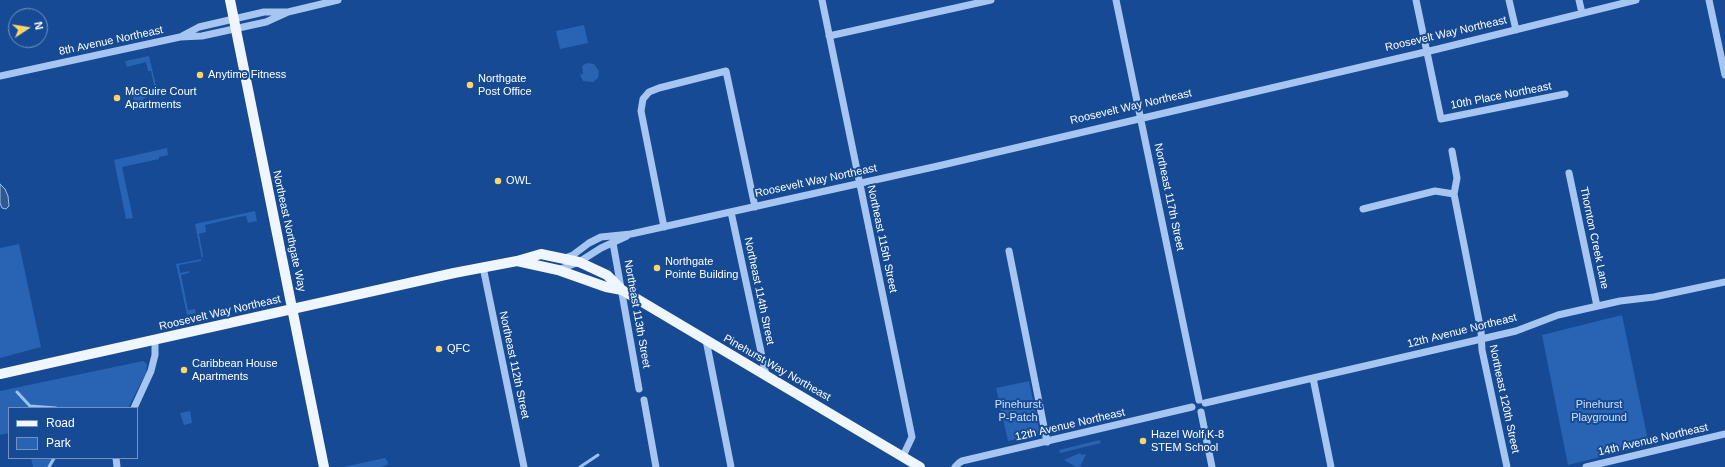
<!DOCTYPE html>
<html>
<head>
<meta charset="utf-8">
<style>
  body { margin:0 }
  #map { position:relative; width:1725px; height:467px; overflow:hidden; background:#164a94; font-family:Helvetica,sans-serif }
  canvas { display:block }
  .legend { position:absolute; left:8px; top:407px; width:130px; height:52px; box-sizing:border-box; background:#164a94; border:1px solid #7392bf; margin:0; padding:5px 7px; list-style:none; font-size:12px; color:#fff }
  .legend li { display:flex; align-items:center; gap:8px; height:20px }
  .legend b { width:20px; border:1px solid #7392bf }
  .north { position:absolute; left:8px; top:8px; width:40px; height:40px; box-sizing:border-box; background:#164a94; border:1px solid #7392bf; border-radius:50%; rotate:78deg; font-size:11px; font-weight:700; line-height:16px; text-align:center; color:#fff }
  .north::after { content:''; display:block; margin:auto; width:14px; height:18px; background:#ffd666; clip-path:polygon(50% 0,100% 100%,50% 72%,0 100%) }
</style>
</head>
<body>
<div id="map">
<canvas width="1725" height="467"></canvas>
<ul class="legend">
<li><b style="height:5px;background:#f0f6ff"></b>Road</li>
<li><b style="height:11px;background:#2864b3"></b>Park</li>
</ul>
<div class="north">N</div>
</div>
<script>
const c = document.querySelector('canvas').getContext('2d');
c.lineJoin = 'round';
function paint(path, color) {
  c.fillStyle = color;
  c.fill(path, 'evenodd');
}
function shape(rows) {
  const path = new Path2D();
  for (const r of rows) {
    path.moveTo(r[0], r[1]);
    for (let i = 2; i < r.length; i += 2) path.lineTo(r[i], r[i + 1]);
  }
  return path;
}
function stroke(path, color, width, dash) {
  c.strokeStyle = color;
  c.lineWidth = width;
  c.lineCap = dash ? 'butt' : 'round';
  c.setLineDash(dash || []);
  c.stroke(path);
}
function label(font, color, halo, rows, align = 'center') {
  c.font = font + ' Helvetica,sans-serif';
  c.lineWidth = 4;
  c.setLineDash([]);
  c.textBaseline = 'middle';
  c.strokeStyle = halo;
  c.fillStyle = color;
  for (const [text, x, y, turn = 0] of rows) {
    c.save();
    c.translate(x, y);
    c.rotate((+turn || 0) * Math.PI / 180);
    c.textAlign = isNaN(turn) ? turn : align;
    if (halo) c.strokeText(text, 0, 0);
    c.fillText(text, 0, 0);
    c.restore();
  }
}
paint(shape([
  [584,25,588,43,560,49,556,31],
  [149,56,157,90,149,94,136,106,131,91,133,93,143,90,144,92,155,90,151,71,148,71,146,62,127,67,125,61],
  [587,63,594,64,599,71,598,78,593,82,583,81,580,75,583,74,582,66],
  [167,148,168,155,159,157,159,159,122,167,133,218,126,219,114,160],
  [255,211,257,221,248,223,246,216,239,217,205,225,206,232,199,234,203,256,201,261,179,265,180,273,189,271,189,273,181,275,188,310,195,309,196,313,187,315,176,264,202,259,195,224],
  [19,244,41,347,0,358,0,248],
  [1622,315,1649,445,1568,465,1542,335],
  [143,361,147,364,146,373,128,408,9,408,9,433,0,435,0,391],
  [1029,381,1040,434,1008,441,996,388],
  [190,411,192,423,184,425,180,413],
  [1100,440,1101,443,1060,453,1059,450],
  [1080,453,1082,455,1086,454,1080,467,1076,467,1064,460],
  [31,458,57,458,51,467,33,467],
  [385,458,388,462,387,465,381,467,343,467]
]), '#2864b3');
const water = shape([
  [0,184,5,189,8,196,9,206,6,209,2,208,0,203,0,184]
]);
paint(water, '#32588f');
stroke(water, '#98c1f4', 1);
stroke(shape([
  [17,392,30,406,56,408],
  [49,467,54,458],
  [580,467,598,455]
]), '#98c1f4', 3);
stroke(shape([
  [822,0,912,437,903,456],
  [1116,0,1199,400],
  [1416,0,1441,119,1565,94],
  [1509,0,1516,30],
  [1579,0,1582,13],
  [1709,0,1725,75],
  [182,36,199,27,264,12,286,12],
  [829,36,991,0],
  [0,76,180,37,202,36,266,22,288,12,338,0],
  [1452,151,1457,178,1454,194,1481,331,1482,350,1507,467],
  [1569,173,1597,306],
  [1363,209,1435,191,1454,194],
  [731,212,766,375],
  [664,227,641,111,643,99,649,92,659,88,726,71,755,207],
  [613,243,639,389],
  [1009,251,1047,442],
  [565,258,573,255,589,243,601,237,631,234,938,166,1438,49,1636,0],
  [483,267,524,467],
  [558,270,579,262,601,248,627,236],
  [706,340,731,467],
  [1313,378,1331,467],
  [644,400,656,467],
  [1205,403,1516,331,1558,315,1620,301,1654,297,1725,282],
  [134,408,151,371,155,355,155,339],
  [1201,412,1212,467],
  [116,458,117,467],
  [955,467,959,463,962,461,1192,407],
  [1586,467,1725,434]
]), '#a6c6f1', 7);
stroke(shape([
  [230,0,324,467],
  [517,261,558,270,606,287,622,290],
  [0,374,454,273,517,261,541,254,579,262,607,275,622,290,920,467]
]), '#f0f6ff', 10);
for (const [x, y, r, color] of [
  [200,75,4,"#ffd666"],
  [470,85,4,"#ffd666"],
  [117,98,4,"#ffd666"],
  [498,181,4,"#ffd666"],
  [657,268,4,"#ffd666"],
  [439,349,4,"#ffd666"],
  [184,370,4,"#ffd666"],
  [1143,441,4,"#ffd666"]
]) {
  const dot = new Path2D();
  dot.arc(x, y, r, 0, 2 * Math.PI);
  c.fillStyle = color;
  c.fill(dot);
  stroke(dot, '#164a94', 1.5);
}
label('11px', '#fff', '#164a94', [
  ["Roosevelt Way Northeast",1446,34,-13],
  ["8th Avenue Northeast",111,41,-12],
  ["10th Place Northeast",1501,96,-11],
  ["Roosevelt Way Northeast",1131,107,-13],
  ["Roosevelt Way Northeast",816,181,-12],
  ["Northeast 117th Street",1169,197,78],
  ["Northeast Northgate Way",289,231,78],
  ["Thornton Creek Lane",1594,238,78],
  ["Northeast 115th Street",882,239,78],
  ["Northeast 114th Street",759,291,78],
  ["Roosevelt Way Northeast",220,313,-13],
  ["Northeast 113th Street",637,314,80],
  ["12th Avenue Northeast",1462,331,-14],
  ["Northeast 112th Street",514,365,78],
  ["Pinehurst Way Northeast",777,368,30],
  ["Northeast 120th Street",1504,399,78],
  ["12th Avenue Northeast",1070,425,-13],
  ["14th Avenue Northeast",1653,440,-13]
]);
label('11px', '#fff', '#164a94', [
  ["Anytime Fitness",208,75],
  ["Northgate",478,79],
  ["Post Office",478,92],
  ["McGuire Court",125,92],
  ["Apartments",125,105],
  ["OWL",506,181],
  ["Northgate",665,262],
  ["Pointe Building",665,275],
  ["QFC",447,349],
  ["Caribbean House",192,364],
  ["Apartments",192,377],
  ["Hazel Wolf K-8",1151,435],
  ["STEM School",1151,448]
], 'left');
label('11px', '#cde1fc', '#164a94', [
  ["Pinehurst",1018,405],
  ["P-Patch",1018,418],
  ["Pinehurst",1599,405],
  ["Playground",1599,418]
]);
</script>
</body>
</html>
